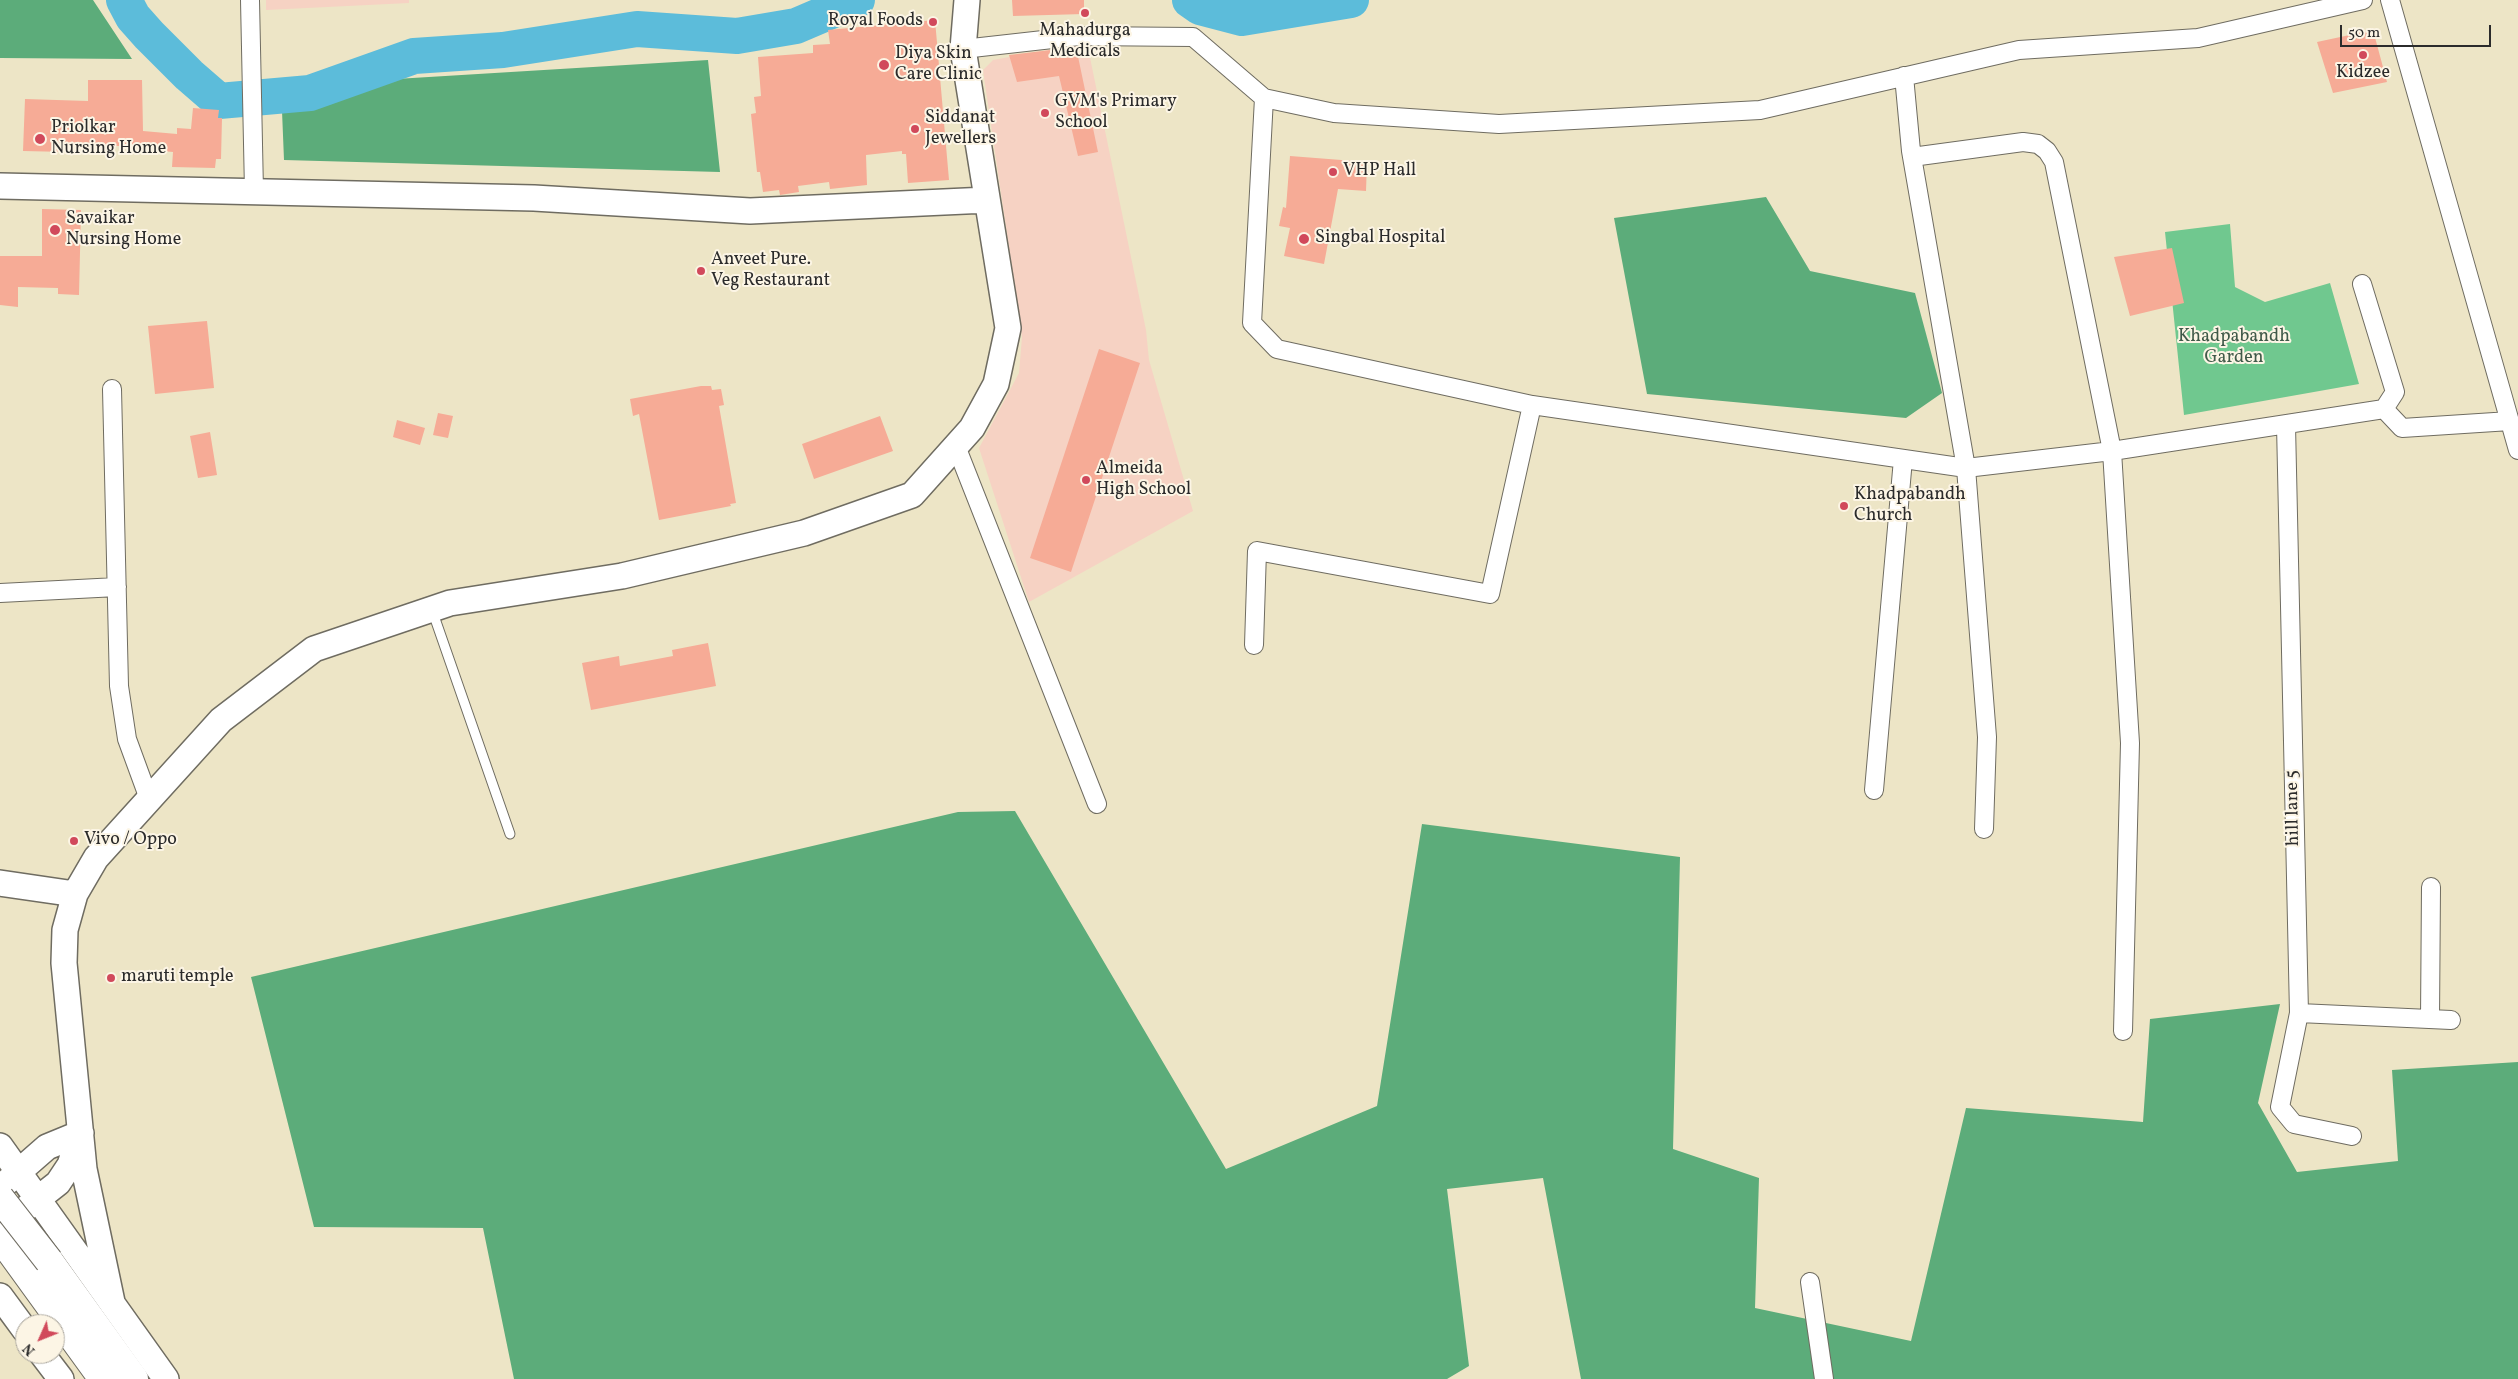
<!DOCTYPE html>
<html>
<head>
<meta charset="utf-8">
<style>
  body { margin:0 }
  #map { position:relative; width:2518px; height:1379px; overflow:hidden; background:#ede5c6; font-family:Vollkorn,serif }
  canvas { display:block }
  .north { position:absolute; left:15px; top:1314px; width:50px; height:50px; box-sizing:border-box; background:#fcf5e5; border:1px solid #a8a49b; border-radius:50%; rotate:226deg; font-size:14px; font-weight:700; line-height:20px; text-align:center; color:#2b2b2b }
  .north::after { content:''; display:block; margin:auto; width:18px; height:22px; background:#d1495b; clip-path:polygon(50% 0,100% 100%,50% 72%,0 100%) }
  .scale { position:absolute; left:2340px; top:25px; width:151px; height:22px; box-sizing:border-box; border:2px solid #2b2b2b; border-top:0; padding-left:6px; font-size:15px; line-height:18px; white-space:nowrap; color:#2b2b2b; -webkit-text-stroke:4px #fcf5e5; paint-order:stroke }
</style>
</head>
<body>
<div id="map">
<canvas width="2518" height="1379"></canvas>
<div class="north">N</div>
<div class="scale">50 m</div>
</div>
<script>
const c = document.querySelector('canvas').getContext('2d');
c.lineJoin = 'round';
function paint(path, color) {
  c.fillStyle = color;
  c.fill(path, 'evenodd');
}
function shape(rows) {
  const path = new Path2D();
  for (const r of rows) {
    path.moveTo(r[0], r[1]);
    for (let i = 2; i < r.length; i += 2) path.lineTo(r[i], r[i + 1]);
  }
  return path;
}
function stroke(path, color, width, dash) {
  c.strokeStyle = color;
  c.lineWidth = width;
  c.lineCap = dash ? 'butt' : 'round';
  c.setLineDash(dash || []);
  c.stroke(path);
}
function label(font, color, halo, rows, align = 'center') {
  c.font = font + ' Vollkorn,serif';
  c.lineWidth = 4;
  c.setLineDash([]);
  c.textBaseline = 'middle';
  c.strokeStyle = halo;
  c.fillStyle = color;
  for (const [text, x, y, turn = 0] of rows) {
    c.save();
    c.translate(x, y);
    c.rotate((+turn || 0) * Math.PI / 180);
    c.textAlign = isNaN(turn) ? turn : align;
    if (halo) c.strokeText(text, 0, 0);
    c.fillText(text, 0, 0);
    c.restore();
  }
}
paint(shape([
  [266,0,409,0,409,3,266,10],
  [1087,43,1146,330,1149,360,1193,511,1029,602,979,448,1019,373,1022,337,983,70,993,60]
]), '#f6d2c3');
paint(shape([
  [2230,224,2235,287,2265,302,2330,283,2359,384,2184,415,2165,232]
]), '#70c88f');
paint(shape([
  [0,0,93,0,132,59,0,58],
  [708,60,720,172,284,160,281,86],
  [1766,197,1810,271,1915,293,1942,393,1906,418,1647,394,1614,218],
  [1015,811,1226,1169,1377,1106,1422,824,1680,857,1673,1149,1759,1178,1755,1308,1911,1341,1966,1108,2143,1122,2150,1019,2280,1004,2258,1103,2297,1172,2398,1161,2392,1070,2518,1062,2518,1379,1581,1379,1543,1178,1447,1189,1469,1366,1447,1379,514,1379,483,1228,314,1227,251,977,958,812]
]), '#5cac7a');
stroke(shape([
  [124,0,133,17,149,35,189,75,219,101,310,93,414,56,503,50,637,29,737,36,796,26,857,0],
  [1190,0,1200,7,1242,18,1351,0]
]), '#5cbcda', 36);
paint(shape([
  [1012,0,1084,0,1084,14,1013,16],
  [935,20,949,180,908,183,906,154,902,154,902,151,866,155,867,185,830,189,829,182,798,186,799,192,780,195,779,190,763,192,760,172,757,172,751,114,756,113,754,97,761,96,758,57,813,53,813,45,830,44,828,30],
  [2373,30,2387,82,2333,93,2317,42],
  [1076,47,1098,152,1078,156,1059,76,1017,82,1009,55],
  [88,80,142,80,143,131,177,134,177,128,191,129,193,108,219,110,218,118,222,118,221,159,216,159,215,168,172,167,173,152,162,151,162,146,67,146,67,152,23,151,25,99,88,101],
  [1290,156,1367,162,1366,191,1338,189,1324,264,1284,256,1290,228,1279,226,1283,207,1286,208],
  [42,209,81,210,79,295,58,294,58,288,18,287,18,307,0,305,0,256,42,256],
  [2172,248,2184,303,2130,316,2114,257],
  [207,321,214,388,155,394,148,326],
  [1099,349,1140,363,1071,572,1030,558],
  [701,386,711,386,712,390,721,389,724,405,719,406,736,503,730,504,731,506,659,520,639,414,633,416,630,399],
  [438,413,453,416,448,438,433,435],
  [880,416,893,451,814,479,802,444],
  [397,420,425,428,420,445,393,437],
  [210,432,217,475,198,478,190,436],
  [708,643,716,686,591,710,582,663,619,656,620,666,673,656,672,650]
]), '#f6ab96');
const lane = shape([
  [432,610,510,834]
]);
const street = shape([
  [250,0,254,191],
  [2390,0,2518,450],
  [963,49,1079,36,1193,37,1264,98,1334,113,1499,124,1760,110,2019,50,2198,38,2363,0],
  [1264,98,1252,323,1277,349,1532,405],
  [1912,157,2023,142,2038,144,2047,151,2054,162,2112,451,2130,743,2123,1031],
  [2362,284,2395,392,2384,409,2402,428,2510,421],
  [112,389,119,686,127,739,149,799],
  [2286,425,2299,1013,2280,1107,2294,1124,2352,1136],
  [956,446,1097,804],
  [0,593,117,587],
  [1254,645,1257,551,1490,594,1532,405,1966,468,1911,151,1904,76],
  [1874,790,1903,459],
  [1984,829,1987,737,1966,468,2112,451,2384,409],
  [2299,1013,2451,1020],
  [2430,1019,2431,887],
  [1810,1282,1824,1379]
]);
const secondary = shape([
  [0,186,534,198,750,211,987,200],
  [0,883,75,894],
  [0,1146,166,1379],
  [0,1188,47,1147,81,1133],
  [25,1209,58,1183,70,1165,78,1140],
  [0,1296,25,1330],
  [112,1302,84,1169,64,963,65,930,75,894,96,858,221,720,314,649,450,603,622,576,804,533,912,495,972,428,996,384,1008,328,963,49,967,0],
  [42,1354,61,1379]
]);
const highway = shape([
  [0,1237,103,1379],
  [49,1261,134,1379]
]);
stroke(lane, '#6f6c61', 11);
stroke(street, '#6f6c61', 20);
stroke(secondary, '#6f6c61', 28);
stroke(highway, '#6f6c61', 30);
stroke(lane, '#fff', 9);
stroke(street, '#fff', 18);
stroke(secondary, '#fff', 25);
stroke(highway, '#fff', 28);
const highwayBridge = shape([
  [0,1198,49,1261]
]);
stroke(highwayBridge, '#6f6c61', 30, []);
stroke(highwayBridge, '#fff', 28);
for (const [x, y, r, color] of [
  [1085,13,5,"#d1495b"],
  [933,22,5,"#d1495b"],
  [2363,55,5,"#d1495b"],
  [884,65,6,"#d1495b"],
  [1045,113,5,"#d1495b"],
  [915,129,5,"#d1495b"],
  [40,139,6,"#d1495b"],
  [1333,172,5,"#d1495b"],
  [55,230,6,"#d1495b"],
  [1304,239,6,"#d1495b"],
  [701,271,5,"#d1495b"],
  [1086,480,5,"#d1495b"],
  [1844,506,5,"#d1495b"],
  [74,841,5,"#d1495b"],
  [111,978,5,"#d1495b"]
]) {
  const dot = new Path2D();
  dot.arc(x, y, r, 0, 2 * Math.PI);
  c.fillStyle = color;
  c.fill(dot);
  stroke(dot, '#fcf5e5', 2);
}
label('18px', '#2b2b2b', '#fcf5e5', [
  ["Royal Foods",923,22,"right"],
  ["Mahadurga",1085,32,"center"],
  ["Medicals",1085,53,"center"],
  ["Diya Skin",895,55],
  ["Care Clinic",895,76],
  ["Kidzee",2363,74,"center"],
  ["GVM's Primary",1055,103],
  ["School",1055,124],
  ["Siddanat",925,119],
  ["Jewellers",925,140],
  ["Priolkar",51,129],
  ["Nursing Home",51,150],
  ["VHP Hall",1343,172],
  ["Savaikar",66,220],
  ["Nursing Home",66,241],
  ["Singbal Hospital",1315,239],
  ["Anveet Pure.",711,261],
  ["Veg Restaurant",711,282],
  ["Almeida",1096,470],
  ["High School",1096,491],
  ["Khadpabandh",1854,496],
  ["Church",1854,517],
  ["Vivo / Oppo",84,841],
  ["maruti temple",121,978]
], 'left');
label('18px', '#405a49', '#fcf5e5', [
  ["Khadpabandh",2234,338],
  ["Garden",2234,359]
]);
label('18px', '#2b2b2b', '#fcf5e5', [
  ["hill lane 5",2294,808,-91]
]);
</script>
</body>
</html>
